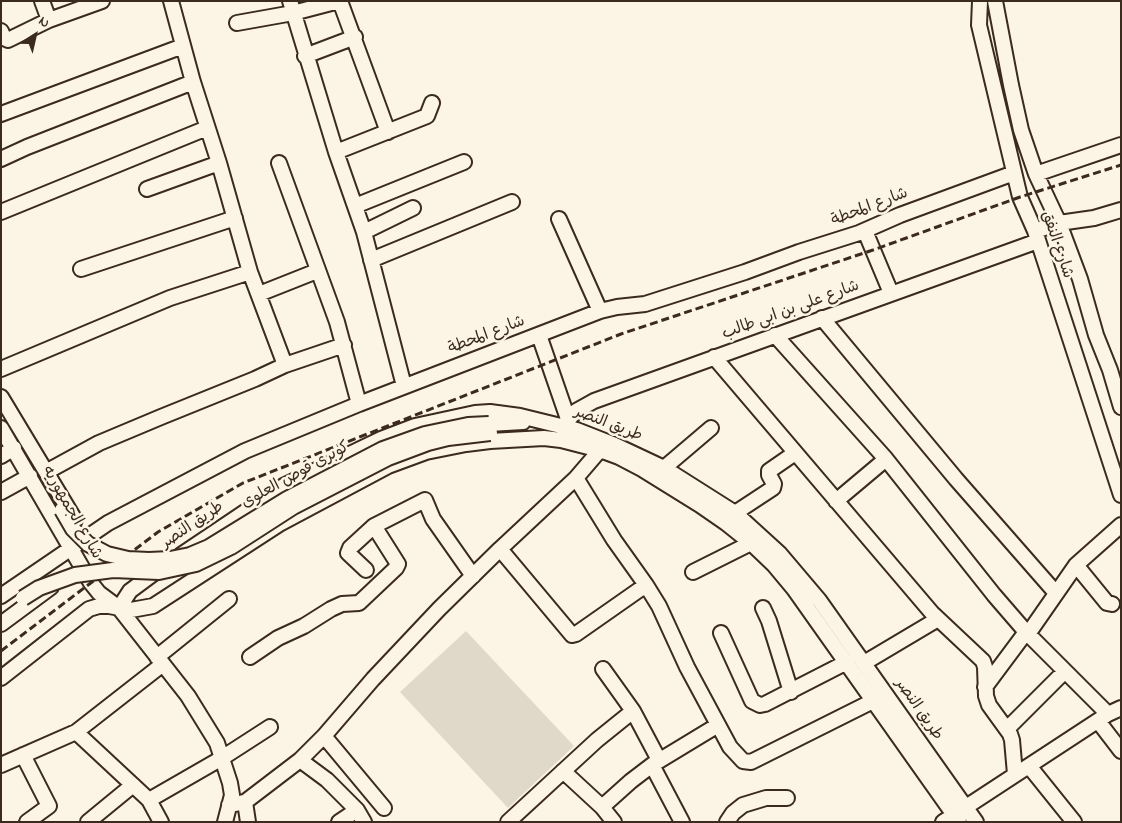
<!DOCTYPE html>
<html>
<head>
<meta charset="utf-8">
<style>
  body { margin:0 }
  #map { position:relative; width:1122px; height:823px; overflow:hidden; background:#fcf5e5; font-family:"Indie Flower",sans-serif }
  canvas { display:block }
  .frame { position:absolute; inset:0; border:2px solid #3b2a1e; pointer-events:none }
  .north { position:absolute; left:10px; top:10px; width:50px; height:50px; -webkit-text-stroke:4px #fcf5e5; paint-order:stroke; rotate:35deg; font-size:14px; font-weight:700; line-height:20px; text-align:center; color:#3b2a1e }
  .north::after { content:''; display:block; margin:auto; width:18px; height:22px; background:#3b2a1e; clip-path:polygon(50% 0,100% 100%,50% 72%,0 100%) }
</style>
</head>
<body>
<div id="map">
<canvas width="1122" height="823"></canvas>
<div class="frame"></div>
<div class="north">N</div>
</div>
<script>
const c = document.querySelector('canvas').getContext('2d');
c.lineJoin = 'round';
function paint(path, color) {
  c.fillStyle = color;
  c.fill(path, 'evenodd');
}
function shape(rows) {
  const path = new Path2D();
  for (const r of rows) {
    path.moveTo(r[0], r[1]);
    for (let i = 2; i < r.length; i += 2) path.lineTo(r[i], r[i + 1]);
  }
  return path;
}
function stroke(path, color, width, dash) {
  c.strokeStyle = color;
  c.lineWidth = width;
  c.lineCap = dash ? 'butt' : 'round';
  c.setLineDash(dash || []);
  c.stroke(path);
}
function label(font, color, halo, rows, align = 'center') {
  c.font = font + ' "Indie Flower","Playpen Sans Arabic",sans-serif';
  c.lineWidth = 5;
  c.setLineDash([]);
  c.textBaseline = 'middle';
  c.strokeStyle = halo;
  c.fillStyle = color;
  for (const [text, x, y, turn = 0] of rows) {
    c.save();
    c.translate(x, y);
    c.rotate((+turn || 0) * Math.PI / 180);
    c.textAlign = isNaN(turn) ? turn : align;
    if (halo) c.strokeText(text, 0, 0);
    c.fillText(text, 0, 0);
    c.restore();
  }
}
paint(shape([
  [466,631,574,746,508,808,400,692]
]), '#e0d8c8');
const minor = shape([
  [42,1,49,20],
  [171,1,193,82,219,163,250,272,285,365],
  [290,1,336,152,364,232,404,386],
  [340,1,388,132],
  [980,1,979,25,1020,197,1035,231,1121,495],
  [995,1,1011,85,1021,130,1036,174,1059,223,1080,279,1096,335,1110,370,1121,407],
  [237,23,293,13,339,1],
  [1,31,4,38,8,40,49,20,102,1],
  [305,56,355,37],
  [1,114,183,46],
  [336,152,422,118,427,116,432,103],
  [1,159,27,147,193,82],
  [279,163,337,322,359,404],
  [1036,174,1121,145],
  [147,189,219,163],
  [355,206,464,162],
  [1,212,207,128],
  [559,219,600,311],
  [865,231,891,293],
  [1035,231,1059,223,1094,218,1121,210],
  [364,232,413,208],
  [371,260,512,202],
  [81,269,235,218],
  [259,294,317,271],
  [822,318,956,479,1055,592],
  [539,335,568,419],
  [775,335,886,459,994,595,1026,632,1108,714],
  [714,357,932,613,983,661,985,667,986,696,989,705,1010,734,1012,740,1015,774],
  [1,369,170,298,250,272],
  [1,397,75,520],
  [489,424,523,422],
  [563,426,576,411,594,401,1038,241],
  [1,428,91,583,99,593,119,608,188,696,217,743,230,783,232,795,225,822],
  [1,456,14,448],
  [664,468,711,428],
  [46,472,99,443,161,417,255,379,285,365,344,345],
  [576,478,614,540,646,585,659,606,687,667,730,747,743,761,751,762,873,701],
  [1,492,30,476],
  [836,501,886,459],
  [735,513,773,488,774,484,769,475,769,471,795,453],
  [500,549,572,635,576,634,646,585],
  [181,555,285,485,381,439,415,426,475,413,490,412,520,416,577,430,615,445,664,468,735,513,780,554,819,600,976,822],
  [1076,565,1107,603,1112,604],
  [366,570,348,553,350,548,374,526],
  [693,572,751,543],
  [1,596,108,523,245,451,359,404,600,311,617,307,645,304,745,272,799,252,859,233,900,215,1014,173],
  [119,608,130,591,161,568],
  [763,608,769,621,791,692],
  [1,624,51,587],
  [721,633,752,701,760,705,765,704,847,662],
  [1028,634,1076,565,1121,525],
  [157,657,229,599],
  [250,657,278,638,304,626,331,609,342,604,359,603,396,568,398,564,374,526,425,500,433,519,473,576],
  [864,663,938,619],
  [1,678,89,609,99,606,109,606,131,610,153,606,281,523,388,466,426,452,466,444,490,441,544,438,561,440,600,450,619,457,642,469,700,505,726,523,751,543,774,565,794,589,959,822],
  [985,687,1026,632],
  [633,711,659,760],
  [1098,721,1121,751],
  [1007,729,1064,672],
  [76,732,149,800,161,822],
  [324,736,384,808],
  [23,755,49,806,27,822],
  [300,760,327,780,357,810,364,822],
  [1,765,76,732,163,664],
  [652,765,682,822],
  [1029,766,1074,822],
  [563,771,602,807,614,822],
  [149,800,222,758,270,727],
  [245,802,248,822],
  [229,805,245,802,300,760,324,736,373,679,439,609,500,549,576,478,600,450,593,447],
  [602,807,631,781,652,765,718,725],
  [88,822,133,785],
  [339,822,357,810],
  [508,822,597,740,633,711,603,669],
  [727,822,733,813,743,805,766,798,787,798],
  [943,822,1108,714,1121,708]
]);
stroke(minor, '#3b2a1e', 18);
stroke(minor, '#fcf5e5', 14);
stroke(shape([
  [1,651,158,532,243,483,621,334,873,250,1020,197,1121,165]
]), '#3b2a1e', 3, [8, 4]);
const minorBridge = shape([
  [62,510,73,529,88,544,107,554,128,559,149,560,170,559,190,555,209,547,287,499,383,449,425,434,468,425,489,424],
  [23,598,39,588,75,575,113,570,159,572,196,564,231,547,293,507,388,458,428,443,448,438,490,433]
]);
stroke(minorBridge, '#3b2a1e', 18, []);
stroke(minorBridge, '#fcf5e5', 14);
label('16px', '#3b2a1e', '#fcf5e5', [
  ["شارع المحطة",870,208,-21],
  ["شارع النفق",1056,245,71],
  ["شارع على بن ابى طالب",791,311,-20],
  ["شارع المحطة",487,336,-21],
  ["طريق النصر",608,425,21],
  ["كوبرى قوص العلوى",296,476,-29],
  ["شارع الجمهوريه",71,513,60],
  ["طريق النصر",193,526,-34],
  ["طريق النصر",918,710,55]
]);
</script>
</body>
</html>
